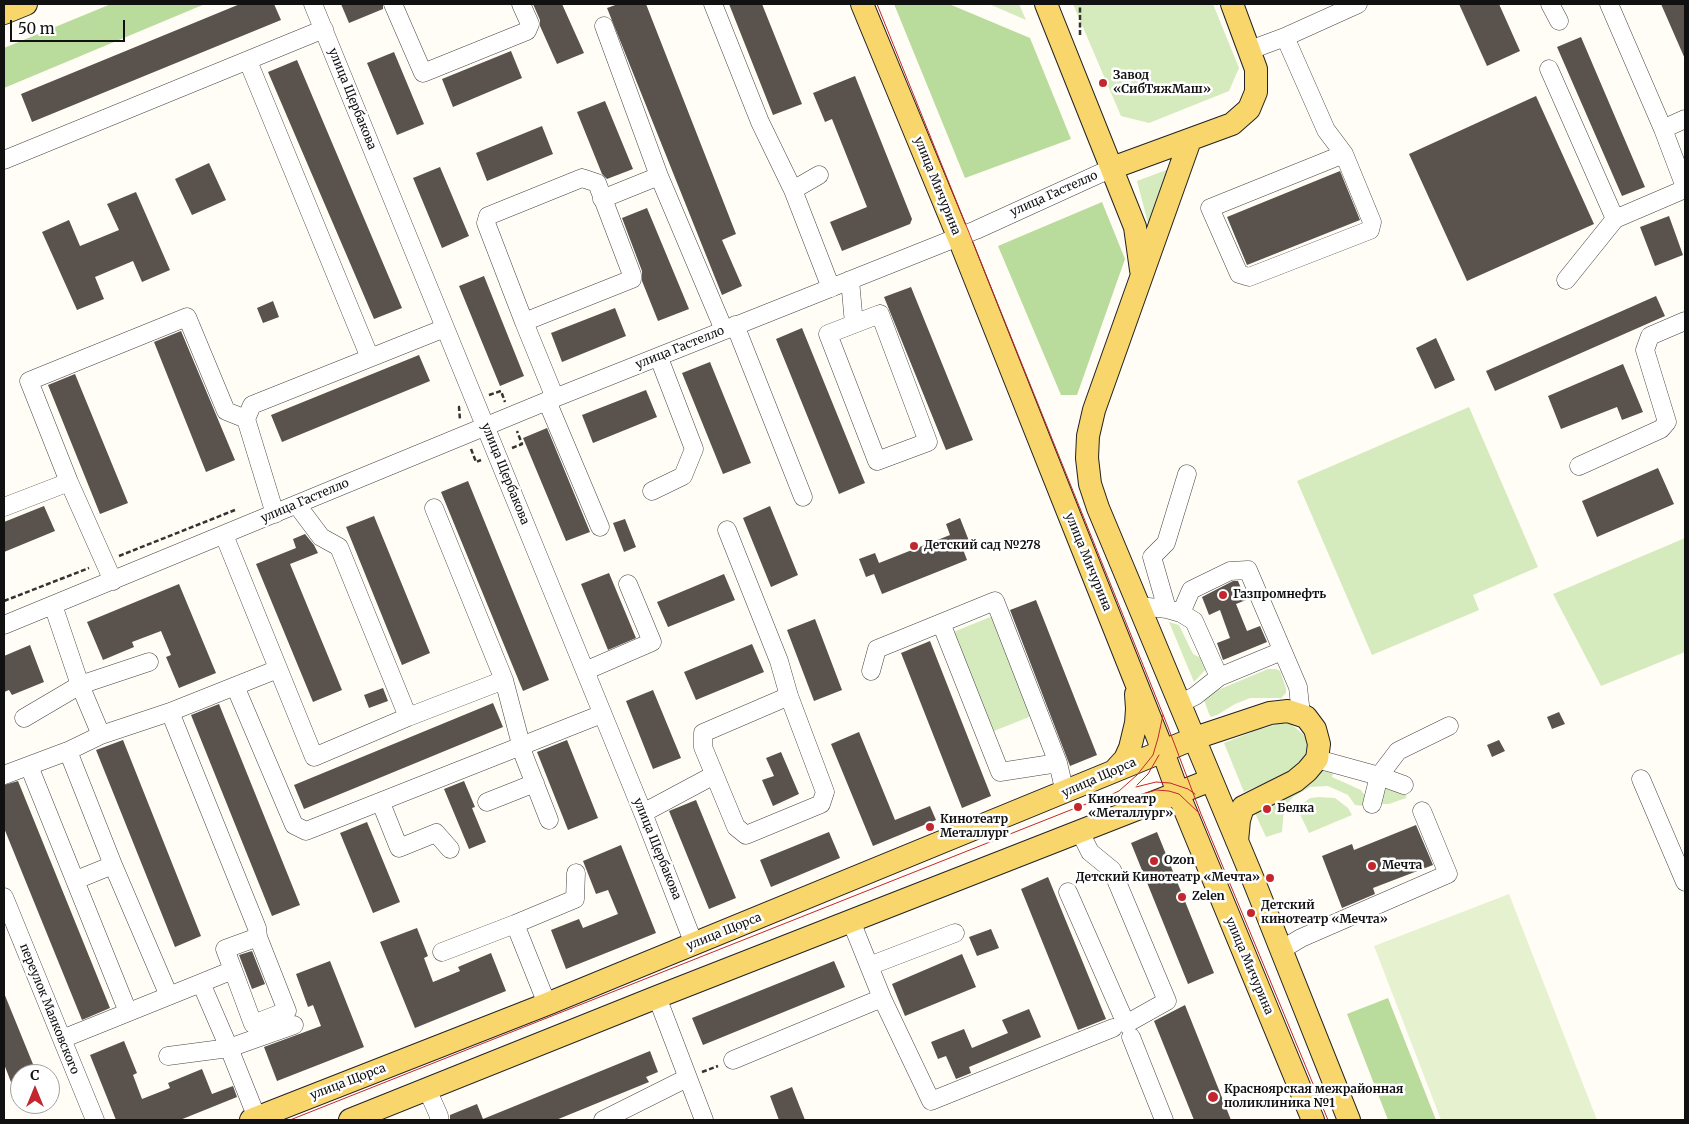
<!DOCTYPE html>
<html>
<head>
<meta charset="utf-8">
<style>
  body { margin:0 }
  #map { position:relative; width:1689px; height:1124px; overflow:hidden; background:#fffdf5; font-family:Merriweather,serif }
  canvas { display:block }
  .frame { position:absolute; inset:0; border:5px solid #111; pointer-events:none }
  .north { position:absolute; left:10px; top:1064px; width:50px; height:50px; box-sizing:border-box; background:#fff; border:1px solid #a0a0a0; border-radius:50%; rotate:0deg; font-size:14px; font-weight:700; line-height:20px; text-align:center; color:#111 }
  .north::after { content:''; display:block; margin:auto; width:18px; height:22px; background:#c4262e; clip-path:polygon(50% 0,100% 100%,50% 72%,0 100%) }
  .scale { position:absolute; left:10px; top:20px; width:115px; height:22px; box-sizing:border-box; border:2px solid #111; border-top:0; padding-left:6px; font-size:15px; line-height:18px; white-space:nowrap; color:#111; -webkit-text-stroke:4px #fff; paint-order:stroke }
</style>
</head>
<body>
<div id="map">
<canvas width="1689" height="1124"></canvas>
<div class="frame"></div>
<div class="north">С</div>
<div class="scale">50 m</div>
</div>
<script>
const c = document.querySelector('canvas').getContext('2d');
c.lineJoin = 'round';
function paint(path, color) {
  c.fillStyle = color;
  c.fill(path, 'evenodd');
}
function shape(rows) {
  const path = new Path2D();
  for (const r of rows) {
    path.moveTo(r[0], r[1]);
    for (let i = 2; i < r.length; i += 2) path.lineTo(r[i], r[i + 1]);
  }
  return path;
}
function stroke(path, color, width, dash) {
  c.strokeStyle = color;
  c.lineWidth = width;
  c.lineCap = dash ? 'butt' : 'round';
  c.setLineDash(dash || []);
  c.stroke(path);
}
function label(font, color, halo, rows, align = 'center') {
  c.font = font + ' Merriweather,serif';
  c.lineWidth = 5;
  c.setLineDash([]);
  c.textBaseline = 'middle';
  c.strokeStyle = halo;
  c.fillStyle = color;
  for (const [text, x, y, turn = 0] of rows) {
    c.save();
    c.translate(x, y);
    c.rotate((+turn || 0) * Math.PI / 180);
    c.textAlign = isNaN(turn) ? turn : align;
    if (halo) c.strokeText(text, 0, 0);
    c.fillText(text, 0, 0);
    c.restore();
  }
}
paint(shape([
  [989,4,1019,4,1026,20],
  [1073,4,1213,4,1239,68,1229,91,1149,123,1121,116],
  [1169,169,1149,227,1137,181],
  [1469,407,1538,567,1473,595,1479,610,1372,655,1297,481],
  [1685,538,1685,652,1601,686,1553,594],
  [995,615,1034,715,989,733,951,633],
  [1169,622,1179,625,1193,654,1203,659,1206,669,1194,682],
  [1268,669,1276,669,1280,671,1286,688,1286,693,1281,698,1250,698,1235,704,1217,715,1211,717,1209,714,1204,700,1206,695],
  [1281,723,1291,724,1305,736,1308,742,1307,753,1303,763,1290,772,1244,792,1224,743,1257,730],
  [1325,767,1334,770,1332,777,1361,790,1366,797,1364,806,1355,805,1348,795,1328,786,1310,787,1293,797,1284,808,1282,832,1266,837,1254,811],
  [1388,784,1407,792,1406,798,1389,804,1381,804,1380,798],
  [1319,797,1335,798,1348,808,1352,815,1309,833,1297,808,1310,798]
]), '#d5ebbd');
paint(shape([
  [111,4,205,4,4,88,4,48],
  [894,4,949,4,1030,38,1071,139,965,178],
  [1102,202,1125,259,1077,395,1061,395,998,246],
  [1388,998,1436,1120,1388,1120,1347,1014]
]), '#b9dc9c');
paint(shape([
  [1509,894,1597,1120,1441,1120,1374,946]
]), '#e6f2cf');
paint(shape([
  [240,4,274,4,281,20,32,122,21,94],
  [341,4,383,4,383,9,349,23],
  [533,4,562,4,584,53,557,64,540,26,540,20],
  [618,4,646,4,736,234,722,240,742,286,722,295,607,8],
  [729,4,762,4,802,104,773,115],
  [1459,4,1499,4,1520,51,1487,66],
  [1661,4,1685,4,1685,59],
  [1581,37,1645,187,1622,196,1557,47],
  [511,51,522,78,453,107,442,79],
  [394,52,424,124,397,135,367,63],
  [297,60,402,308,374,319,268,72],
  [855,76,912,219,910,224,842,251,830,222,867,207,832,119,825,122,813,93],
  [1536,96,1594,224,1467,281,1409,154],
  [605,101,633,169,607,179,602,174,577,112],
  [542,126,553,154,487,181,476,153],
  [209,163,226,200,192,215,175,179],
  [440,167,469,236,442,248,413,178],
  [1340,171,1360,220,1247,265,1227,217],
  [136,192,170,270,142,282,133,261,95,277,104,299,77,310,42,232,69,220,80,246,119,230,107,204],
  [647,208,689,309,658,321,642,281,642,271,622,218],
  [1669,216,1683,255,1655,266,1640,227],
  [484,276,524,376,500,386,459,286],
  [911,287,973,440,946,450,884,297],
  [1656,296,1665,316,1495,391,1486,371],
  [273,301,279,317,263,323,257,308],
  [615,308,626,336,562,362,551,333],
  [802,328,865,483,839,494,776,339],
  [181,331,235,460,206,472,154,342],
  [1436,338,1455,380,1435,389,1416,348],
  [419,355,430,381,282,442,271,415],
  [710,362,751,463,723,474,682,373],
  [1623,364,1643,412,1622,420,1617,407,1561,429,1548,396],
  [75,374,128,503,100,514,48,385],
  [646,390,657,417,593,443,582,415],
  [547,428,590,532,566,541,523,438],
  [1658,468,1674,504,1597,537,1582,501],
  [468,481,549,680,523,691,441,492],
  [44,506,55,531,4,552,4,522],
  [770,506,798,575,771,587,743,518],
  [374,516,430,653,402,665,346,527],
  [960,518,969,541,961,544,967,560,882,594,874,574,866,577,859,559,875,553,879,563,950,535,946,524],
  [625,519,636,547,624,552,613,523],
  [305,534,314,545,318,553,290,564,342,690,313,702,256,564,296,548,293,539],
  [609,573,636,638,608,650,581,584],
  [724,574,735,600,668,627,657,602],
  [1233,581,1238,581,1246,600,1236,604,1247,631,1260,626,1267,642,1223,660,1217,643,1230,638,1220,610,1209,615,1202,597],
  [179,584,216,673,179,688,166,657,171,655,161,631,132,642,134,647,103,660,87,622],
  [1036,600,1097,755,1070,766,1010,610],
  [815,619,842,690,814,701,787,630],
  [930,641,991,796,962,808,901,653],
  [752,644,764,672,696,700,684,672],
  [30,645,44,682,12,695,9,690,4,692,4,656],
  [383,688,388,701,369,708,364,695],
  [653,690,681,758,653,769,626,701],
  [493,703,503,727,304,809,294,785],
  [219,704,300,905,272,916,191,715],
  [1559,712,1565,724,1552,729,1547,717],
  [859,732,895,820,930,806,936,820,873,846,831,744],
  [123,740,201,936,175,947,96,750],
  [567,740,598,818,568,830,537,752],
  [1499,740,1505,751,1492,757,1487,745],
  [781,752,799,794,773,806,762,780,774,776,766,758],
  [18,781,110,1008,82,1020,4,828,4,785],
  [464,781,475,807,472,808,486,842,469,849,444,789],
  [696,800,736,898,709,909,669,811],
  [367,822,400,902,373,913,340,833],
  [1416,825,1433,865,1373,888,1375,894,1342,908,1322,856,1352,844,1354,850],
  [829,832,840,858,771,887,760,860],
  [1157,832,1214,973,1188,984,1131,843],
  [621,845,656,933,566,969,551,930,579,919,583,928,618,914,608,890,596,894,583,861],
  [1048,877,1106,1019,1078,1030,1021,889],
  [417,928,428,956,424,958,433,982,460,971,458,967,491,953,506,991,415,1028,380,942],
  [991,929,999,948,977,956,969,937],
  [252,951,265,984,252,989,239,955],
  [962,954,976,987,905,1016,892,984],
  [330,961,364,1047,277,1081,264,1047,321,1026,313,1005,308,1007,296,974],
  [834,961,845,987,703,1045,692,1018],
  [4,993,37,1074,20,1074,19,1103,4,1064],
  [1185,1005,1231,1120,1194,1120,1154,1021],
  [1029,1009,1041,1037,969,1067,971,1073,956,1079,946,1056,938,1059,931,1042,964,1029,972,1048,1008,1033,1002,1020],
  [124,1041,137,1073,133,1075,142,1099,170,1088,168,1083,202,1069,212,1094,233,1086,237,1097,180,1120,116,1120,90,1055],
  [650,1051,658,1072,646,1077,649,1082,556,1120,450,1120,450,1115,477,1104,483,1119],
  [792,1087,805,1120,779,1120,770,1096]
]), '#5a524d');
const minor = shape([
  [313,4,643,813,694,944],
  [393,4,423,73,527,31,530,24,521,4],
  [713,4,760,122,793,190,831,288],
  [1550,4,1559,21],
  [1609,4,1663,129,1685,187],
  [604,26,659,176,724,330],
  [1285,37,1326,130,1344,154,1372,222,1370,230,1249,277,1239,274,1210,208,1344,154],
  [1250,50,1285,37,1358,4],
  [248,61,370,358],
  [1549,69,1615,219],
  [1663,129,1685,119],
  [4,160,324,29],
  [582,178,597,183,632,275,632,279,524,322,486,223,488,216,582,178],
  [793,190,819,175],
  [602,199,659,176],
  [850,280,854,324],
  [1566,280,1615,219,1685,189],
  [880,314,928,442,877,461,828,334,880,314],
  [524,322,555,398,547,401,600,527],
  [735,325,803,497],
  [246,419,252,405,445,328],
  [1579,466,1661,429,1667,422,1645,350,1650,336,1685,321],
  [1187,474,1166,543,1152,557,1167,609,1181,613,1191,590,1230,571,1248,570,1298,687,1301,714],
  [652,491,683,476,694,449,659,358],
  [297,505,321,537,339,547,408,717],
  [4,507,69,482],
  [434,508,504,680,524,756,549,820],
  [727,530,779,661,789,696],
  [224,535,314,757,408,717,504,680],
  [113,581,69,482,29,381,187,317,226,411,246,419,275,514],
  [53,605,80,685,101,735],
  [1139,606,1167,609,1181,613,1194,621,1219,677],
  [4,625,547,401,976,230,1112,168],
  [585,671,652,642,628,584],
  [871,671,877,649,941,623,995,601,1058,763,1000,772,941,623],
  [235,686,294,825,306,831,602,714],
  [789,696,825,792,821,804,746,835,736,827,703,747,703,733,789,696],
  [1181,703,1195,696,1219,677,1282,651],
  [170,712,257,928,258,937,225,949,233,970,201,983,229,1048,257,1118],
  [24,718,80,685,149,662],
  [68,751,113,865,169,996],
  [1317,759,1379,776,1404,785],
  [1058,763,1065,793],
  [29,766,128,1012],
  [4,775,68,751,101,735,170,712,278,669],
  [1641,779,1685,882],
  [487,802,535,783],
  [381,803,399,848,436,833,450,849],
  [1372,804,1379,776,1398,751,1449,726],
  [643,813,714,775],
  [76,880,113,865],
  [1068,892,1126,1024,1167,1001,1112,870,1090,852,1080,832],
  [4,897,95,1120],
  [851,921,882,998,931,1101,1113,1028],
  [1281,950,1301,938,1448,874,1422,811],
  [442,952,515,924],
  [869,966,955,933],
  [233,970,253,1024,287,1011,258,937,257,928],
  [657,997,704,1120],
  [547,1004,515,924,575,899,576,873],
  [1131,1037,1164,1120],
  [62,1039,201,983],
  [168,1056,229,1048,294,1025],
  [733,1060,882,998],
  [427,1089,439,1116,439,1120],
  [603,1120,687,1078]
]);
const major = shape([
  [862,4,958,236,1158,738,1178,793,1313,1120],
  [1046,4,1135,227,1141,270],
  [4,13,26,4],
  [1190,140,1094,410,1088,436,1087,458,1090,484,1098,508,1255,884,1349,1120],
  [1112,168,1232,124,1249,109,1256,92,1256,69,1232,4],
  [1114,771,1125,759,1130,748,1136,723,1137,709,1136,694],
  [251,1120,547,1004,1195,738,1270,713,1288,711,1306,717,1315,729,1319,744,1317,759,1307,771,1295,781,1243,807,1239,820,1237,841],
  [350,1120,657,997,1211,780]
]);
stroke(minor, '#444', 19);
stroke(major, '#222', 24);
stroke(shape([
  [1080,35,1080,4],
  [489,395,501,391,505,402],
  [460,407,459,407,460,420],
  [512,448,522,444,517,431],
  [471,449,476,462,481,460],
  [119,556,235,510],
  [4,601,89,568],
  [702,1072,718,1066]
]), '#333', 2.5, [5, 2.5]);
stroke(minor, '#fff', 18);
stroke(major, '#f9d66b', 22);
stroke(shape([
  [877,4,1168,727,1201,814,1328,1120],
  [1137,785,1148,774,1159,755],
  [1136,787,1156,782,1170,783,1188,789,1195,794],
  [1104,805,1156,790,1169,791,1179,794,1199,813],
  [290,1120,1078,807,1108,796,1119,791,1137,775,1153,755,1158,738,1163,715]
]), '#c4262e', 1);
for (const [x, y, r, color] of [
  [1103,83,5,"#c4262e"],
  [914,546,5,"#c4262e"],
  [1223,595,5,"#c4262e"],
  [1078,807,5,"#c4262e"],
  [1267,809,5,"#c4262e"],
  [930,827,5,"#c4262e"],
  [1154,861,5,"#c4262e"],
  [1372,866,5,"#c4262e"],
  [1270,878,5,"#c4262e"],
  [1182,897,5,"#c4262e"],
  [1251,913,5,"#c4262e"],
  [1213,1097,6,"#c4262e"]
]) {
  const dot = new Path2D();
  dot.arc(x, y, r, 0, 2 * Math.PI);
  c.fillStyle = color;
  c.fill(dot);
  stroke(dot, '#fff', 2);
}
label('bold 12px', '#111', '#fff', [
  ["Завод",1113,76],
  ["«СибТяжМаш»",1113,90],
  ["Детский сад №278",924,546],
  ["Газпромнефть",1233,595],
  ["Кинотеатр",1088,800],
  ["«Металлург»",1088,814],
  ["Белка",1277,809],
  ["Кинотеатр",940,820],
  ["Металлург",940,834],
  ["Ozon",1164,861],
  ["Мечта",1382,866],
  ["Детский Кинотеатр «Мечта»",1260,878,"right"],
  ["Zelen",1192,897],
  ["Детский",1261,906],
  ["кинотеатр «Мечта»",1261,920],
  ["Красноярская межрайонная",1224,1090],
  ["поликлиника №1",1224,1104]
], 'left');
label('12px', '#111', '#fff', [
  ["улица Щербакова",352,99,68],
  ["улица Мичурина",937,186,68],
  ["улица Гастелло",1054,194,-24],
  ["улица Гастелло",680,348,-22],
  ["улица Щербакова",505,474,68],
  ["улица Гастелло",305,501,-23],
  ["улица Мичурина",1088,562,68],
  ["улица Щорса",1099,778,-24],
  ["улица Щербакова",657,849,68],
  ["улица Щорса",724,932,-22],
  ["улица Мичурина",1249,966,67],
  ["переулок Маяковского",49,1009,68],
  ["улица Щорса",348,1082,-21]
]);
</script>
</body>
</html>
